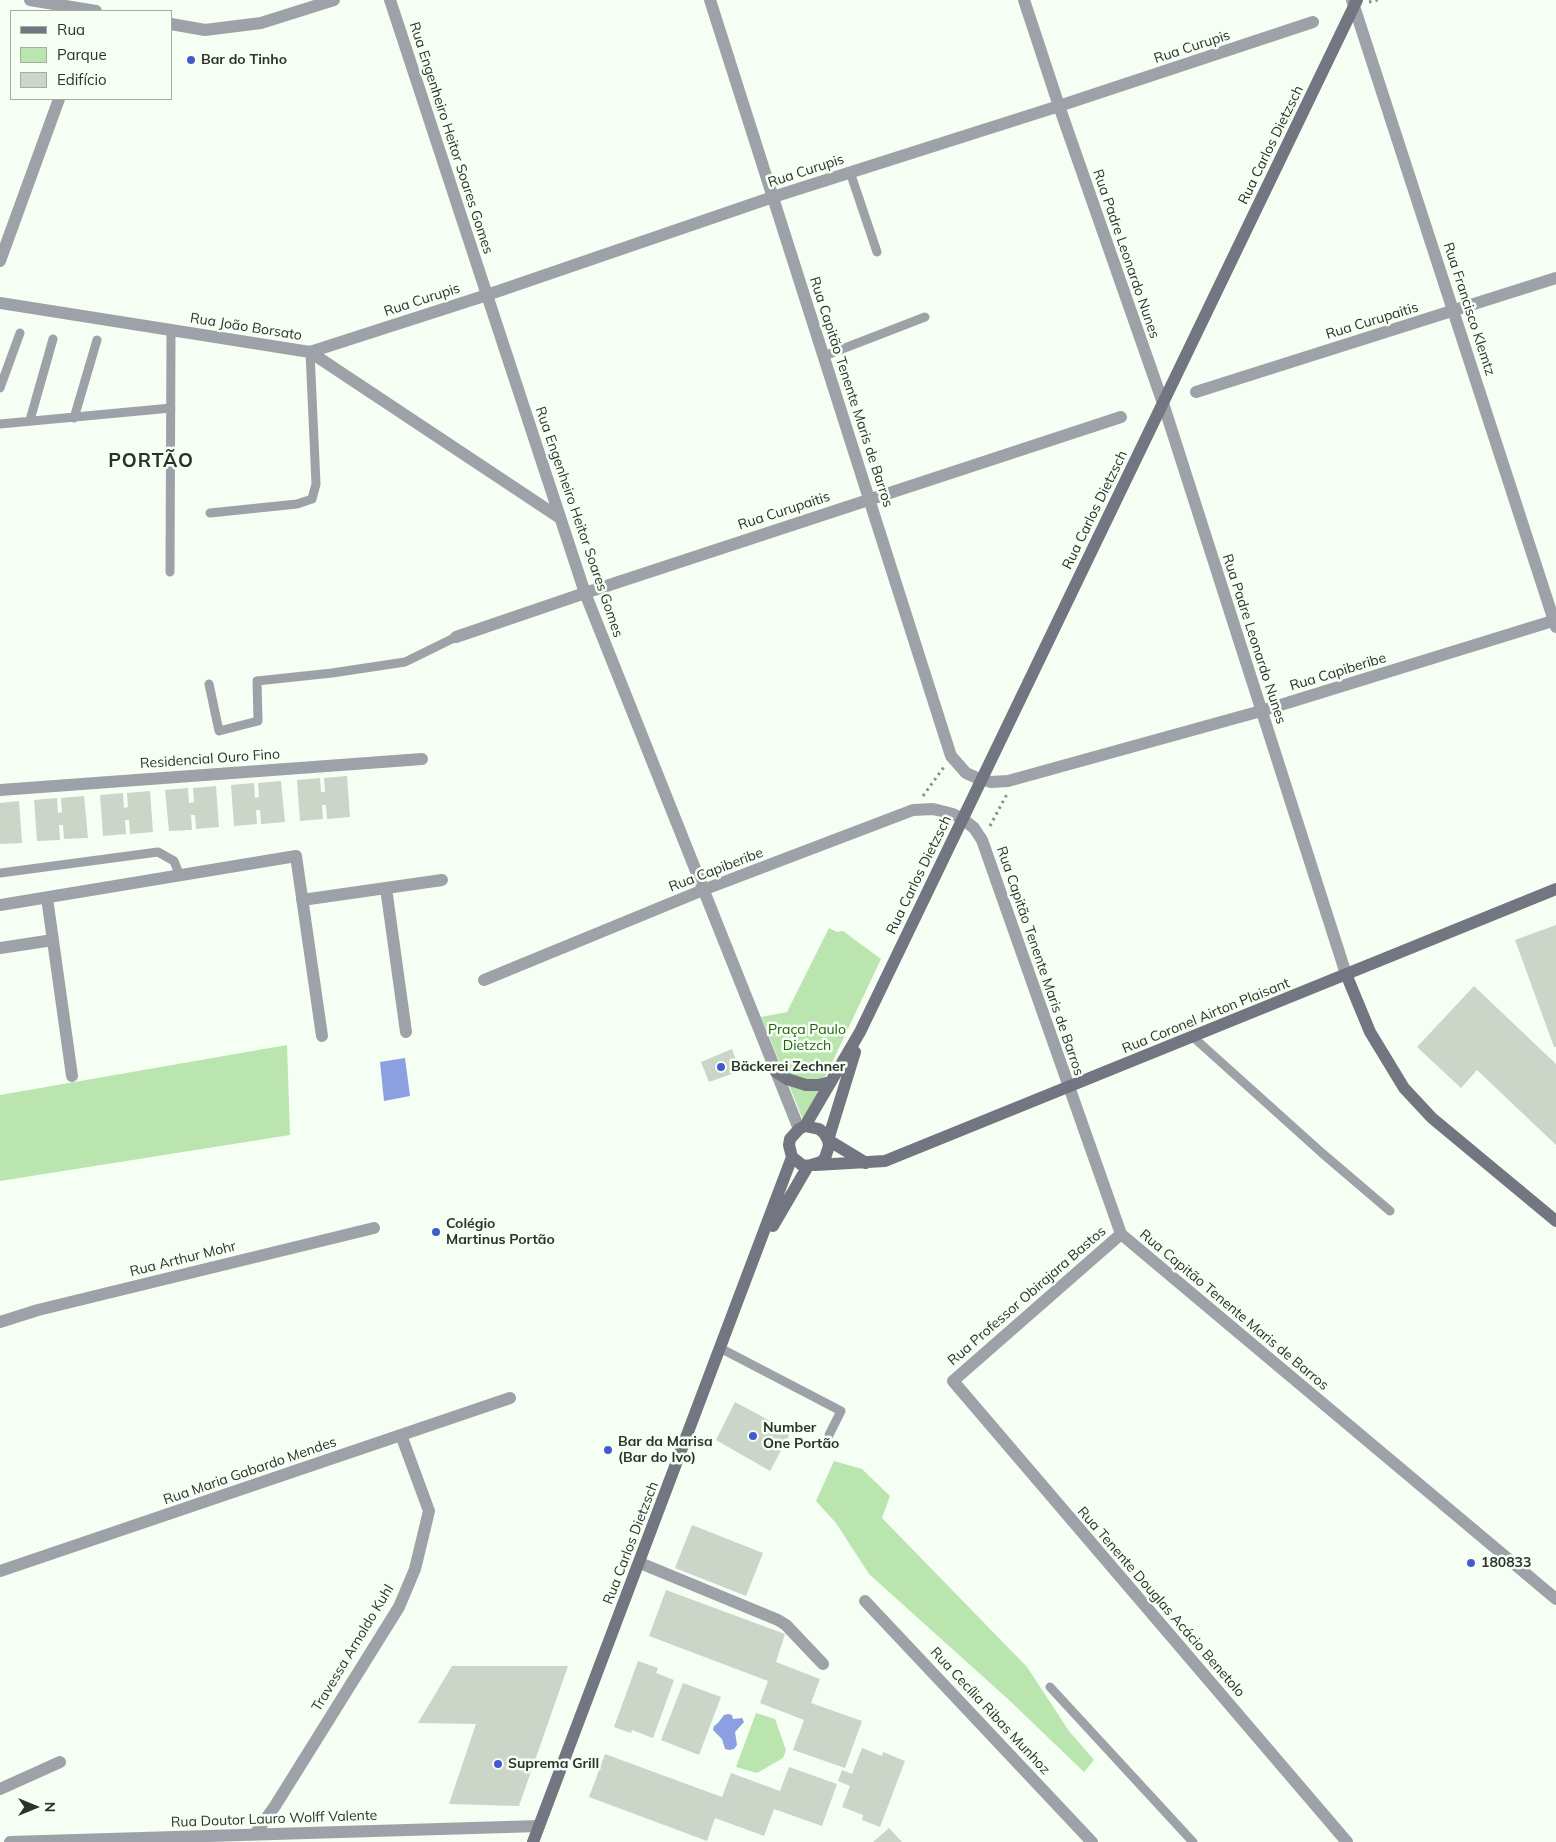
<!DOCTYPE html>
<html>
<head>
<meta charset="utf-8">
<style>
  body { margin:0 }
  #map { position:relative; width:1556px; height:1842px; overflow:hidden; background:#f5fff3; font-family:Mulish,sans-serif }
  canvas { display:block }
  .legend { position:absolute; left:10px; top:10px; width:162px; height:90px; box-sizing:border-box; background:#f5fff3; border:1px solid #a5ada3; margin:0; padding:6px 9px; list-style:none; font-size:15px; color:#2e322c }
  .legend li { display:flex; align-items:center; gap:10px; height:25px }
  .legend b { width:25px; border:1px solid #a5ada3 }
  .north { position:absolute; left:10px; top:1782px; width:50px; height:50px; -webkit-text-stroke:4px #f5fff3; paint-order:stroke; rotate:90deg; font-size:14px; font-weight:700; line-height:20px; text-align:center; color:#2e322c }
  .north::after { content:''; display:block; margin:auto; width:18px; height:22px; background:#2e322c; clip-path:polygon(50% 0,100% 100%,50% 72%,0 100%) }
</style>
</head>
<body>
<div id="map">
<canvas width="1556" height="1842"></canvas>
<ul class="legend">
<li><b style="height:6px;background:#737680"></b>Rua</li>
<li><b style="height:14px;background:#bae5af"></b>Parque</li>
<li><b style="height:14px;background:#cbd6c8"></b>Edifício</li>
</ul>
<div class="north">N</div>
</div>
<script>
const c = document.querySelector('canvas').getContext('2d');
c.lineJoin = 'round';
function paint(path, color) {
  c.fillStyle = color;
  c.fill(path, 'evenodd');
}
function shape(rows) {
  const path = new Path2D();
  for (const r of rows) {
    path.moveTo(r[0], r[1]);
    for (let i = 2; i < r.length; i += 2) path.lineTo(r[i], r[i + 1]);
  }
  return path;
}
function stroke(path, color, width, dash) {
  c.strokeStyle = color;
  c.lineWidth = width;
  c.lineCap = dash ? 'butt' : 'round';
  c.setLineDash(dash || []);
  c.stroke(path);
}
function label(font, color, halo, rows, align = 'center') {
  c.font = font + ' Mulish,sans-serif';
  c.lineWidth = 5;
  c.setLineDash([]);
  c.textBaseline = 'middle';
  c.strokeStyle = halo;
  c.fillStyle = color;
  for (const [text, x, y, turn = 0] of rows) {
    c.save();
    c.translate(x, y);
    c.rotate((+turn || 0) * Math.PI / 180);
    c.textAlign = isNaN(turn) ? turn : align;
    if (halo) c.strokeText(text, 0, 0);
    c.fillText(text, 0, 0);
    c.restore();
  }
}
paint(shape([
  [829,928,837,932,843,931,881,959,804,1122,761,1017,787,1012],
  [287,1045,290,1135,0,1181,0,1095],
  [834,1461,862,1469,890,1496,882,1518,1027,1667,1069,1731,1094,1760,1084,1772,1009,1700,869,1574,836,1523,816,1501],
  [756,1713,775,1719,786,1750,783,1758,757,1773,736,1767]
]), '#bae5af');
paint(shape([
  [405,1058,410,1096,384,1101,380,1062],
  [728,1714,732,1715,733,1719,742,1718,744,1722,735,1732,737,1745,734,1749,730,1750,725,1749,722,1739,713,1730,714,1726,718,1723,724,1715]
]), '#8b9fe1');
paint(shape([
  [347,776,350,817,327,819,326,805,322,805,323,819,300,821,297,780,320,778,321,792,325,792,324,778],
  [281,781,285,822,261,824,260,810,256,810,257,824,234,826,231,785,254,783,255,798,259,797,258,783],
  [216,786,219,827,196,829,195,815,191,815,192,830,169,831,165,790,188,788,189,803,194,802,193,788],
  [150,791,153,832,130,834,129,820,125,820,126,834,103,836,100,795,123,793,124,808,128,807,127,793],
  [84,796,88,838,64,839,63,825,59,825,60,840,37,841,34,800,57,798,58,813,62,812,61,798],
  [19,801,22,843,0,844,0,803],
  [1556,925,1556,1047,1554,1047,1515,940],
  [1474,986,1556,1064,1556,1145,1477,1070,1461,1088,1417,1047],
  [732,1049,740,1071,709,1082,701,1062],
  [735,1402,791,1432,770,1471,716,1440],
  [692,1525,763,1553,746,1596,675,1568],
  [666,1590,785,1634,776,1662,820,1679,811,1703,862,1721,845,1768,793,1750,804,1720,760,1703,768,1681,649,1636],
  [638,1661,658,1668,656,1673,674,1680,653,1738,632,1730,631,1733,614,1727],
  [452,1666,568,1666,519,1806,449,1804,476,1724,418,1723],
  [683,1683,721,1697,699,1755,661,1740],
  [862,1748,882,1756,883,1752,905,1761,880,1827,862,1820,863,1815,842,1807,850,1786,838,1781,842,1770,852,1774],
  [605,1754,722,1797,731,1773,780,1791,789,1767,837,1784,822,1826,774,1809,764,1836,715,1818,707,1841,589,1797],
  [889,1828,902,1842,873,1842]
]), '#cbd6c8');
stroke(shape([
  [1369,2,1378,0],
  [923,796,944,767],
  [990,826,1007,794]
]), '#8a9188', 3, [2.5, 4]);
stroke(shape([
  [850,172,877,252],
  [824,356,925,317],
  [0,388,20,333],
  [74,418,97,340],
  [30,420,53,339],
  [0,424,171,408],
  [210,513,297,504,312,499,316,484,310,352],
  [170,572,171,330],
  [209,684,219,731,258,721,257,681,332,673,405,662,456,637],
  [0,873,158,852,174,861,180,876],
  [1193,1037,1322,1153,1390,1211],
  [720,1348,841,1411,829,1435],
  [1050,1687,1193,1842]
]), '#9fa1a8', 9);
stroke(shape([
  [30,0,96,11],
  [390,0,585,593,799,1129],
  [710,0,951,756,966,773,977,778,991,782,1008,781,1261,711,1556,620],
  [1024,0,1059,106,1163,403,1346,974],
  [1352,0,1556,627],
  [171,24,205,30,261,23,334,0],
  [0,261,59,99],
  [0,303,310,352,560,518],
  [310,352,487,295,773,197,1059,106,1313,22],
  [1196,392,1556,278],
  [456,637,585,593,1121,417],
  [0,790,422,759],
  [386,888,406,1032],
  [47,898,72,1076],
  [302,900,442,880],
  [0,905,296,856,322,1036],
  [0,948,53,940],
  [484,980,703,890,913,810,933,809,953,814,963,819,974,828,982,840,1121,1234,1556,1599],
  [1121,1234,953,1381,1347,1842],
  [0,1322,38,1310,374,1228],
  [640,1563,778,1620,786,1625,823,1664],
  [0,1571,510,1398],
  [865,1601,1092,1842],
  [0,1789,60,1762],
  [255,1834,275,1806,399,1607,415,1569,429,1511,401,1435],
  [10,1842,539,1826]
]), '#9fa1a8', 12);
stroke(shape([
  [1346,974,1370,1032,1404,1088,1432,1118,1556,1221],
  [776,1072,787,1079,806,1085,818,1085,831,1082],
  [805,1126,819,1129,824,1133,828,1140,866,1163],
  [792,1157,802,1165,808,1166,821,1162,825,1158,829,1146,828,1140,855,1052],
  [815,1165,885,1161,1556,889],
  [773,1226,808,1166],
  [533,1842,792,1157,789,1145,790,1139,799,1129,805,1126,860,1032,1357,0]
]), '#737680', 12);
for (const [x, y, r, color] of [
  [191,60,5,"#445bcf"],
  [721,1067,5,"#445bcf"],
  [436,1232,5,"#445bcf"],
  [753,1436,5,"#445bcf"],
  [608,1450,5,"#445bcf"],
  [1471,1563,5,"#445bcf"],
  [498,1764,5,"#445bcf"]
]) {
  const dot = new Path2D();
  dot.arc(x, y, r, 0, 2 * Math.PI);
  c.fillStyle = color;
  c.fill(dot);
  stroke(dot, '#f5fff3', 2);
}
label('14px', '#2e322c', '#f5fff3', [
  ["Rua Curupis",1192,47,-18],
  ["Rua Engenheiro Heitor Soares Gomes",451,138,72],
  ["Rua Carlos Dietzsch",1271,145,-64],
  ["Rua Curupis",806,171,-18],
  ["Rua Padre Leonardo Nunes",1126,254,71],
  ["Rua Curupis",422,300,-18],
  ["Rua Francisco Klemtz",1469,309,72],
  ["Rua Curupaitis",1372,321,-17],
  ["Rua João Borsato",246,327,9],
  ["Rua Capitão Tenente Maris de Barros",851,392,72],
  ["Rua Carlos Dietzsch",1095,510,-64],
  ["Rua Curupaitis",784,511,-18],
  ["Rua Engenheiro Heitor Soares Gomes",579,522,71],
  ["Rua Padre Leonardo Nunes",1254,639,72],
  ["Rua Capiberibe",1338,672,-17],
  ["Residencial Ouro Fino",210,759,-4],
  ["Rua Capiberibe",716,870,-21],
  ["Rua Carlos Dietzsch",919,875,-64],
  ["Rua Capitão Tenente Maris de Barros",1040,961,71],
  ["Rua Coronel Airton Plaisant",1206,1016,-22],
  ["Rua Arthur Mohr",183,1259,-14],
  ["Rua Professor Obirajara Bastos",1027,1296,-41],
  ["Rua Capitão Tenente Maris de Barros",1234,1310,40],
  ["Rua Maria Gabardo Mendes",250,1471,-19],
  ["Rua Carlos Dietzsch",631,1543,-69],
  ["Rua Tenente Douglas Acácio Benetolo",1161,1602,49],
  ["Travessa Arnoldo Kuhl",353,1648,-59],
  ["Rua Cecília Ribas Munhoz",990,1711,47],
  ["Rua Doutor Lauro Wolff Valente",274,1819,-2]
]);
label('bold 14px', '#2e322c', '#f5fff3', [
  ["Bar do Tinho",201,60],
  ["Bäckerei Zechner",731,1067],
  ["Colégio",446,1224],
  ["Martinus Portão",446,1240],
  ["Number",763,1428],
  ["One Portão",763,1444],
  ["Bar da Marisa",618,1442],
  ["(Bar do Ivo)",618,1458],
  ["180833",1481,1563],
  ["Suprema Grill",508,1764]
], 'left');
label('14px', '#23610d', '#f5fff3', [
  ["Praça Paulo",807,1030],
  ["Dietzch",807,1046]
]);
c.letterSpacing = '1px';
label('bold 19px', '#293227', '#f5fff3', [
  ["PORTÃO",151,461]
]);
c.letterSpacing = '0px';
</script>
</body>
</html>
